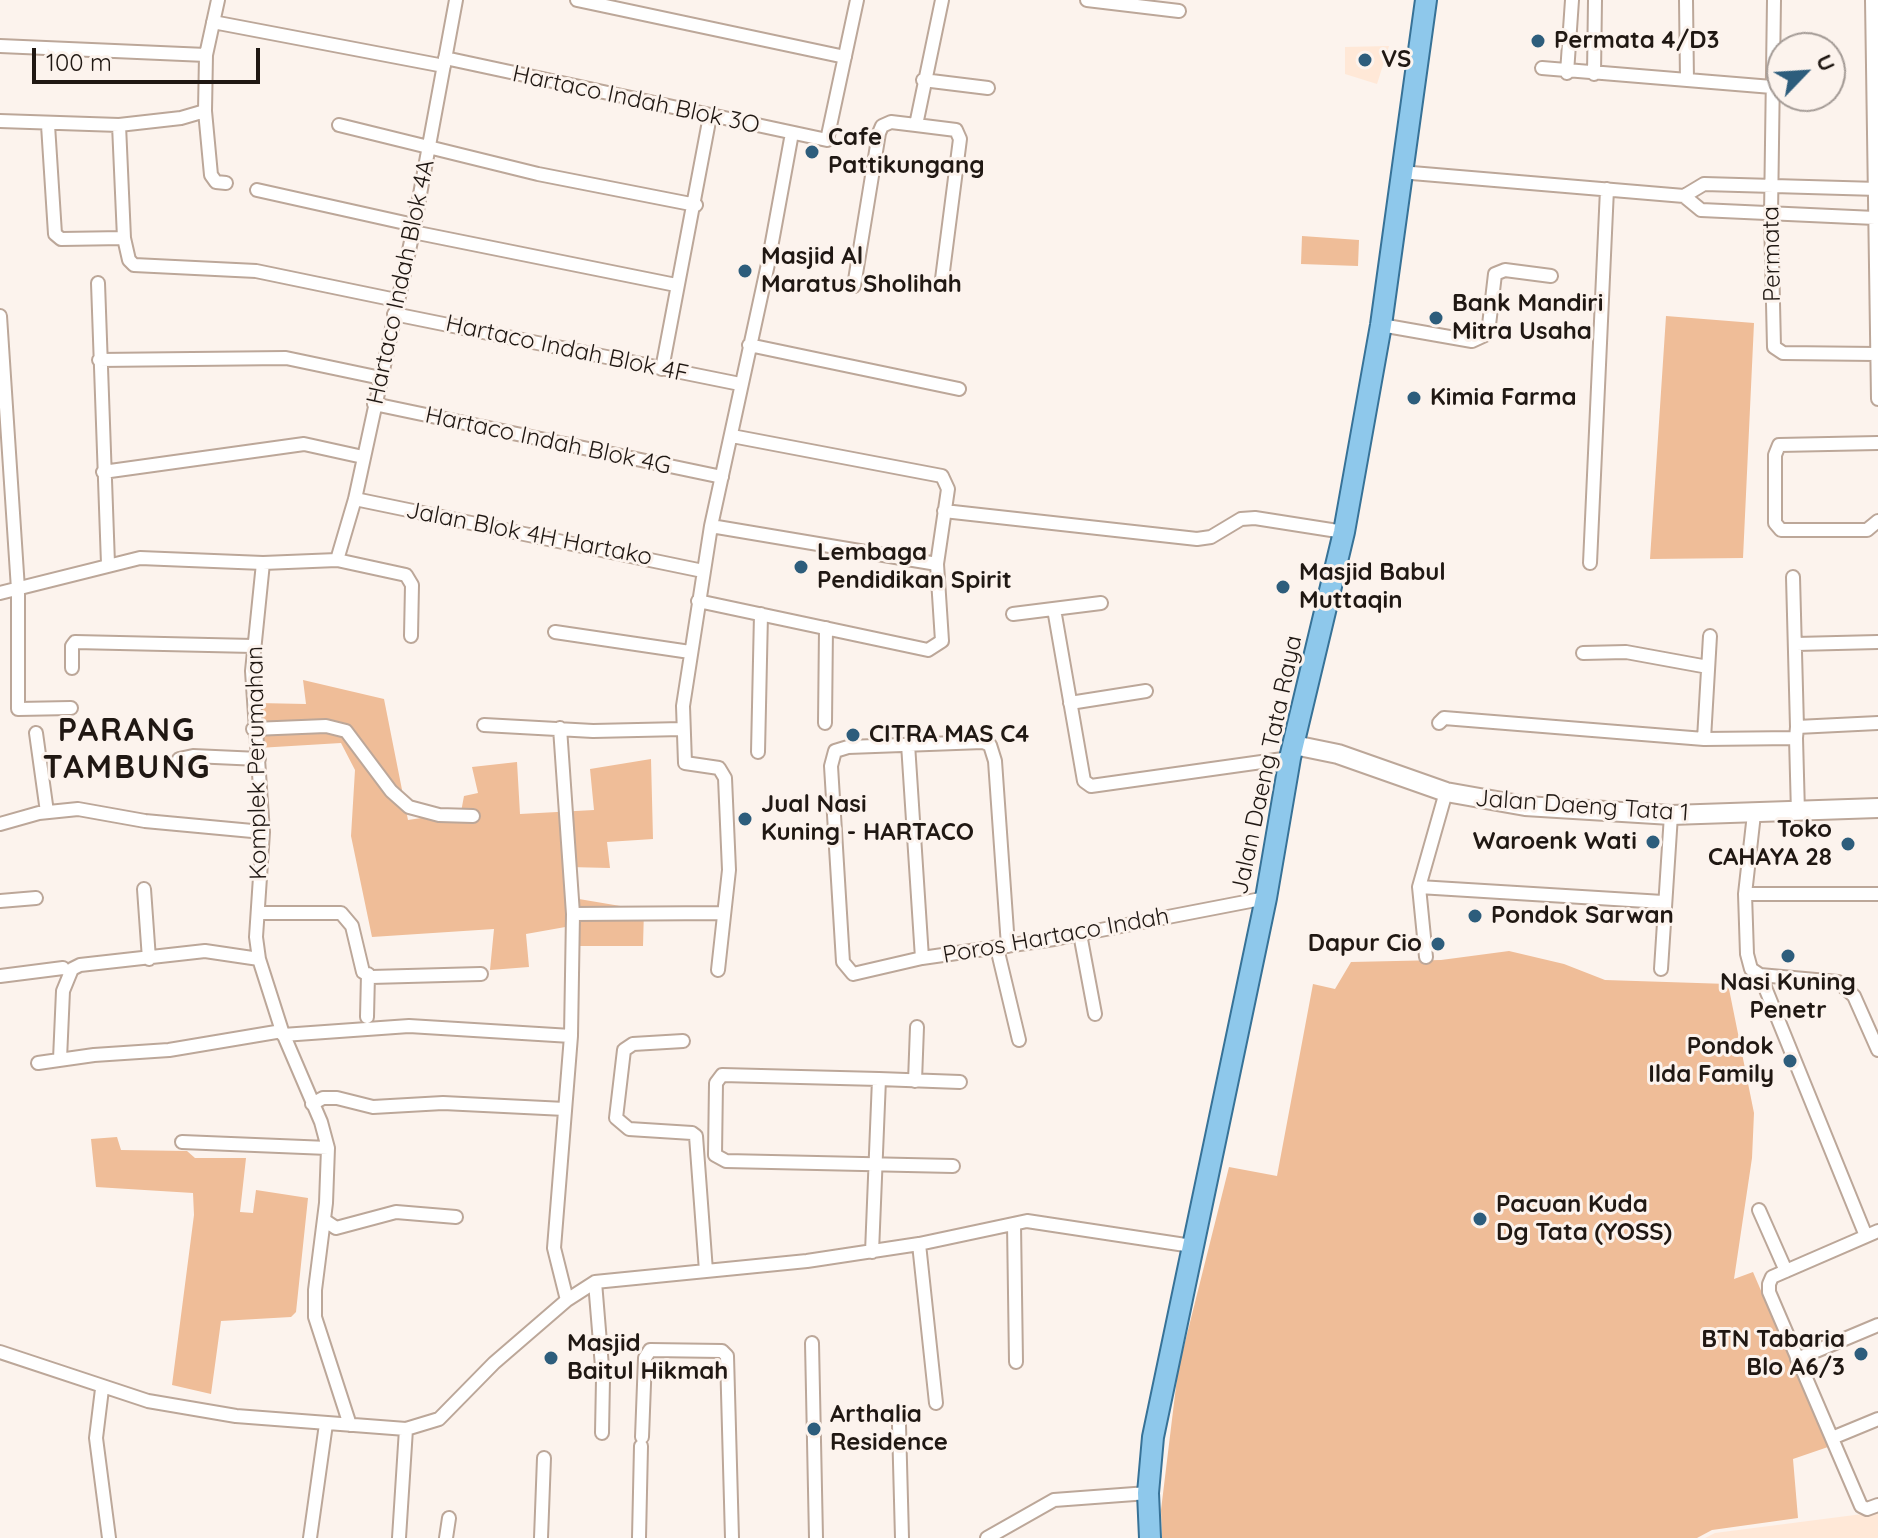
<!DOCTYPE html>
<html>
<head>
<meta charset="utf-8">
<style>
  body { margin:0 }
  #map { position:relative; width:1878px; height:1538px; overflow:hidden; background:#fcf3ed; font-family:Quicksand,sans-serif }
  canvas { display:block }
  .north { position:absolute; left:1766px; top:32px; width:80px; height:80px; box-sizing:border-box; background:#fcf3ed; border:2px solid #a49b96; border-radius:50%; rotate:65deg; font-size:22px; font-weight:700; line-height:32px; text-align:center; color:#201813 }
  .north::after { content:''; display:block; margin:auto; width:28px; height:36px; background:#2d5d7c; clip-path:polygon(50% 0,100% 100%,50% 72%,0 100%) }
  .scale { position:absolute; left:32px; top:48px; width:228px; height:36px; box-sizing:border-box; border:4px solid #201813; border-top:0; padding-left:10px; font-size:24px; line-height:28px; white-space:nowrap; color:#201813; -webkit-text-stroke:6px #fcf3ed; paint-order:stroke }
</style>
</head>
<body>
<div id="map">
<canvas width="1878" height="1538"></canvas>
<div class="north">U</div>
<div class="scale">100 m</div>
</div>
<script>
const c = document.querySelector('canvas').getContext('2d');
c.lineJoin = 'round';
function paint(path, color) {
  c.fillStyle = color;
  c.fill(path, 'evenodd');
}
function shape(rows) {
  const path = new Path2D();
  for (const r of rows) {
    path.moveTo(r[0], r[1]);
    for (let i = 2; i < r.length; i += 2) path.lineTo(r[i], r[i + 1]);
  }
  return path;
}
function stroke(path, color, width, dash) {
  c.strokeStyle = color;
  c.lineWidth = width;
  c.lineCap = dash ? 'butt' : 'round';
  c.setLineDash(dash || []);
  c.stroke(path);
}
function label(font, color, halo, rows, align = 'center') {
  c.font = font + ' Quicksand,sans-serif';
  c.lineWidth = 6;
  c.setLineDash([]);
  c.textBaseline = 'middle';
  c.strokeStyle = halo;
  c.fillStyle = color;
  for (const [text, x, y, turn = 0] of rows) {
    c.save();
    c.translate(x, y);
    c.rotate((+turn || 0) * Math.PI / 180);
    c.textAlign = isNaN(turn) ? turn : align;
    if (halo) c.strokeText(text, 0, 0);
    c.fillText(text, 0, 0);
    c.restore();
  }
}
paint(shape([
  [1389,46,1377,84,1345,74,1345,47],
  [1878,1512,1878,1538,1705,1538,1715,1533]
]), '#ffe8d7');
paint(shape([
  [1302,236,1359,240,1358,266,1301,264],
  [1666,316,1754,323,1743,558,1650,559],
  [303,680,384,699,408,820,461,812,464,796,478,793,472,767,517,762,520,814,594,810,590,769,651,759,653,839,607,842,610,868,569,867,573,898,644,910,643,946,574,946,571,926,526,934,529,967,490,970,494,929,372,937,351,836,355,770,341,743,258,748,258,703,306,704],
  [1509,951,1564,964,1605,980,1728,984,1754,1113,1752,1158,1734,1279,1753,1272,1828,1447,1793,1459,1798,1518,1712,1530,1697,1538,1162,1538,1161,1510,1178,1370,1229,1167,1277,1176,1313,984,1335,989,1351,962,1441,960],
  [117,1137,121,1150,187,1151,195,1158,246,1158,240,1212,253,1213,256,1190,308,1198,296,1312,291,1317,221,1321,211,1394,172,1385,194,1215,193,1193,96,1187,91,1139]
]), '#efbd98');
const street = shape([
  [218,0,206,55,205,111,211,175,216,182,226,183],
  [577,0,845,57],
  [942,0,916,125,956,130,960,139,942,279],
  [1087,0,1179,11],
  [1686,0,1687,80],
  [1774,0,1771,215,1774,347,1783,353,1876,354],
  [1872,0,1878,399],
  [213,22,444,66],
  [0,46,206,55],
  [445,58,827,140,857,0],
  [1542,68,1772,87],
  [1567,73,1572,0],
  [1594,74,1595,0],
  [923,80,988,88],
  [0,121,119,125,181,118,205,111],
  [48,125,55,234,61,239,124,238],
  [119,125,124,238,129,260,134,265,256,271,396,300],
  [339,125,538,174,696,205],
  [1400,172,1684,196,1701,210,1875,218],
  [257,190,414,225],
  [1684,196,1704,184,1878,189],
  [413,232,676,285],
  [98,283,108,564],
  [854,286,879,133,882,126,891,122,916,125],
  [394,314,740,384],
  [0,316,18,589,18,709,71,708],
  [1381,325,1472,341,1485,335,1489,325,1495,274,1505,270,1551,276],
  [749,345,959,389],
  [99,360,286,358,381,378],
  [662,369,710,116],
  [374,404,722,477],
  [1878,443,1779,445,1775,455,1775,523,1781,530,1867,530,1878,521],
  [103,472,304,444,363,457],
  [355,499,703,571],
  [944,511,1197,539,1211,537,1241,519,1255,518,1344,532],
  [711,526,937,564],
  [337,560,355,499,413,232,456,0],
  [263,563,252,671,263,832,256,937,259,959,282,1031,321,1122,328,1148,326,1203,315,1290,315,1317,350,1425],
  [1590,563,1607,189],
  [1793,577,1797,727],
  [0,593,140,558,263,563,337,560,406,575,412,585,411,636],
  [698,601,928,650,942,641,937,564,948,489,942,476,732,436],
  [1054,609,1084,781,1091,786,1290,758],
  [1013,614,1101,603],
  [555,632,690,652],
  [1796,644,1878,642],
  [1583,653,1626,652,1708,667],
  [72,668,72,646,75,642,253,646],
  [1070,703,1146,691],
  [825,723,826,628],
  [1439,723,1444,718,1704,739,1796,738,1797,727,1878,723],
  [484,725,593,731,682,729],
  [560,728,573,914,571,1036,554,1248,567,1300],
  [253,729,326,726,346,731,391,791,409,807,439,815,473,816],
  [36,733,47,812],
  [1796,738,1798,813],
  [1704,739,1710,636],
  [908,744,922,958],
  [758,752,761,614],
  [179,759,193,756,259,759],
  [1754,814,1745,894,1747,954,1751,969,1760,975,1866,1236],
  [0,824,39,813,78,809,145,821,263,832],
  [1419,887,1446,792],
  [144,889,149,959],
  [1745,894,1878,894],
  [0,901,36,898],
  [259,913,341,913,352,926,363,972,371,977,481,974],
  [573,914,723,913],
  [1080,934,1095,1014],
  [1008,946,995,761,990,745,983,742,848,747,835,751,831,766,843,962,853,974,922,958,1054,939,1266,898],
  [997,948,1019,1040],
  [1426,957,1419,887,1663,902],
  [1661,969,1671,815],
  [718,970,729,870,725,778,719,768,685,763,683,706,711,526,768,264,792,133],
  [1760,975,1838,982,1854,996,1878,1050],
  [0,976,63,968],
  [367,1017,368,974],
  [283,1035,409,1026,571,1036],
  [683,1041,633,1044,624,1050,616,1118,629,1129,692,1133,696,1136,706,1271],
  [60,1059,63,991,72,969,80,965,205,951,259,959],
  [38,1063,94,1055,169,1050,282,1031],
  [879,1079,722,1075,716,1083,715,1155,726,1161,953,1166],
  [915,1081,917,1027],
  [312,1104,323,1098,337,1098,373,1107,443,1103,565,1109],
  [182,1142,328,1148],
  [1759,1210,1786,1271],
  [324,1220,336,1228,396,1212,456,1217],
  [1014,1224,1016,1362],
  [1878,1231,1772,1277,1769,1284,1769,1292,1861,1506,1867,1509,1878,1505],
  [919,1244,936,1403],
  [872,1252,879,1079,960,1082],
  [595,1282,603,1379,602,1433],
  [812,1343,816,1538],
  [0,1352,148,1401,236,1416,406,1429,439,1419,494,1363,567,1300,595,1282,807,1261,919,1244,1027,1221,1192,1246],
  [1797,1359,1878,1325],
  [102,1389,96,1438,109,1538],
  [899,1425,902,1538],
  [642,1437,645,1358,650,1350,722,1351,727,1356,732,1538],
  [1832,1438,1878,1419],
  [310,1538,326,1424],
  [399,1538,406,1429],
  [446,1538,449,1518],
  [541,1538,544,1458],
  [639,1538,641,1446],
  [987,1538,1054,1500,1148,1493]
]);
const secondary = shape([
  [1294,745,1338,754,1446,792,1525,806,1671,815,1878,808]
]);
const primary = shape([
  [1150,1538,1148,1493,1153,1437,1266,898,1290,758,1344,532,1381,325,1426,0]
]);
stroke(street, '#bca799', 16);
stroke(secondary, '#bca799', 22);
stroke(primary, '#377297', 24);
stroke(street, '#fff', 12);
stroke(secondary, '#fff', 18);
stroke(primary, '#8ec8eb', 20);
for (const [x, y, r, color] of [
  [1538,41,8,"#2d5d7c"],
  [1365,60,8,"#2d5d7c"],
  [812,152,8,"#2d5d7c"],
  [745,271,8,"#2d5d7c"],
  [1436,318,8,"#2d5d7c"],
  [1414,398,8,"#2d5d7c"],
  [801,567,8,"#2d5d7c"],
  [1283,587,8,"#2d5d7c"],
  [853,735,8,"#2d5d7c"],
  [745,819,8,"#2d5d7c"],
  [1653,842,8,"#2d5d7c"],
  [1848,844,8,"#2d5d7c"],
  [1475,916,8,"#2d5d7c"],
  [1438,944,8,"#2d5d7c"],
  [1788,956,8,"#2d5d7c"],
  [1790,1061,8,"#2d5d7c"],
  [1480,1219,8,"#2d5d7c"],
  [1861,1354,8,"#2d5d7c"],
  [551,1358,8,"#2d5d7c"],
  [814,1429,8,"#2d5d7c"]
]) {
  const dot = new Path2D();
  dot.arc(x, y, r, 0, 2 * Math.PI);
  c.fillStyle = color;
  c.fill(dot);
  stroke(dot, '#fcf3ed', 3);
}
label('bold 24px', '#201813', '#fcf3ed', [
  ["Permata 4/D3",1554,41],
  ["VS",1381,60],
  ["Cafe",828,138],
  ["Pattikungang",828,166],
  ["Masjid Al",761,257],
  ["Maratus Sholihah",761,285],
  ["Bank Mandiri",1452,304],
  ["Mitra Usaha",1452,332],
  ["Kimia Farma",1430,398],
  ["Lembaga",817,553],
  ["Pendidikan Spirit",817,581],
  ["Masjid Babul",1299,573],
  ["Muttaqin",1299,601],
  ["CITRA MAS C4",869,735],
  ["Jual Nasi",761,805],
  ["Kuning - HARTACO",761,833],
  ["Toko",1832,830,"right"],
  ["CAHAYA 28",1832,858,"right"],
  ["Waroenk Wati",1637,842,"right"],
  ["Pondok Sarwan",1491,916],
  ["Dapur Cio",1422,944,"right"],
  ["Nasi Kuning",1788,983,"center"],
  ["Penetr",1788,1011,"center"],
  ["Pondok",1774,1047,"right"],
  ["Ilda Family",1774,1075,"right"],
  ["Pacuan Kuda",1496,1205],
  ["Dg Tata (YOSS)",1496,1233],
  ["BTN Tabaria",1845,1340,"right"],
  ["Blo A6/3",1845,1368,"right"],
  ["Masjid",567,1344],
  ["Baitul Hikmah",567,1372],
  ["Arthalia",830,1415],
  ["Residence",830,1443]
], 'left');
label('24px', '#201813', '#fcf3ed', [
  ["Hartaco Indah Blok 3O",636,100,12],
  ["Permata",1772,254,-91],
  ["Hartaco Indah Blok 4A",401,282,-78],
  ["Hartaco Indah Blok 4F",567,349,12],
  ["Hartaco Indah Blok 4G",548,441,12],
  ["Jalan Blok 4H Hartako",529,534,11],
  ["Komplek Perumahan",257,763,-91],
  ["Jalan Daeng Tata Raya",1267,765,-78],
  ["Jalan Daeng Tata 1",1582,806,4],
  ["Poros Hartaco Indah",1056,936,-10]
]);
c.letterSpacing = '2px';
label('bold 32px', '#201813', '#fcf3ed', [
  ["PARANG",127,731],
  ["TAMBUNG",127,768]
]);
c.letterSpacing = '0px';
</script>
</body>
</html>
